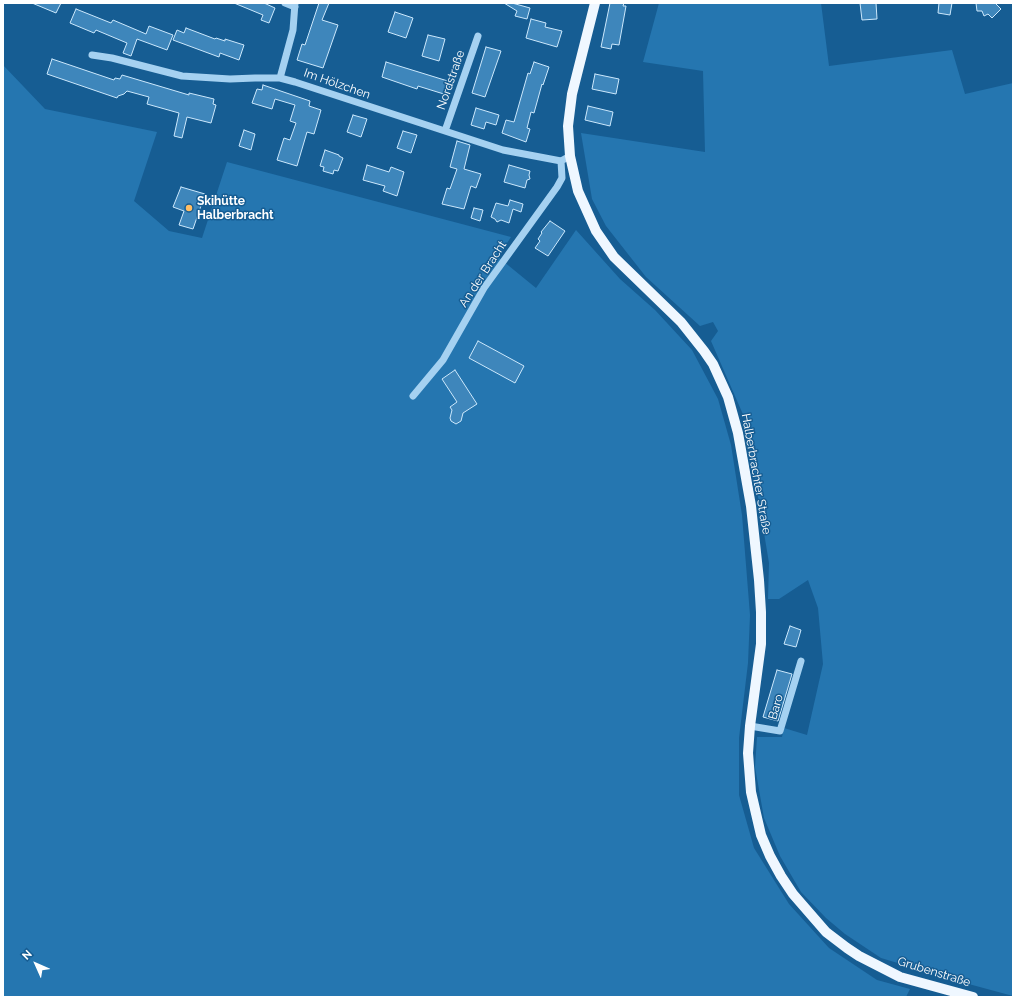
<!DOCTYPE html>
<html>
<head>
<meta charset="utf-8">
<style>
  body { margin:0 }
  #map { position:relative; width:1016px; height:1000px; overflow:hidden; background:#165d93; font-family:Raleway,sans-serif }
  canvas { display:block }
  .frame { position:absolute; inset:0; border:4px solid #fff; pointer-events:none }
  .north { position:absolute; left:16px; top:944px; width:40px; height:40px; -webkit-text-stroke:3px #165d93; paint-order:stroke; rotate:315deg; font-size:11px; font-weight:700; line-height:16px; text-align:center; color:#fff }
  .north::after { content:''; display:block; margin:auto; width:14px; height:18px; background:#fff; clip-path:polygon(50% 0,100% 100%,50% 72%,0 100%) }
</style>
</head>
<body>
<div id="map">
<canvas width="1016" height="1000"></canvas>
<div class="frame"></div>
<div class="north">N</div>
</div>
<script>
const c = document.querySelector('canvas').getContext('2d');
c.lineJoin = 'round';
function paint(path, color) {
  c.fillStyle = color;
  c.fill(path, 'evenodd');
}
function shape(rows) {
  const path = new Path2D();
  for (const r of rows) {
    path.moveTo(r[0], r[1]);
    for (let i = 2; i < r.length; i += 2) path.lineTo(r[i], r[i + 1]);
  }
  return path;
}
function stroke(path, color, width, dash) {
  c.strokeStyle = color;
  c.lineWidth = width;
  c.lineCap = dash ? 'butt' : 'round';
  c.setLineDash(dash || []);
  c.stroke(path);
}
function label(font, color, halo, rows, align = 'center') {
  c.font = font + ' Raleway,sans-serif';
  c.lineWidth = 3;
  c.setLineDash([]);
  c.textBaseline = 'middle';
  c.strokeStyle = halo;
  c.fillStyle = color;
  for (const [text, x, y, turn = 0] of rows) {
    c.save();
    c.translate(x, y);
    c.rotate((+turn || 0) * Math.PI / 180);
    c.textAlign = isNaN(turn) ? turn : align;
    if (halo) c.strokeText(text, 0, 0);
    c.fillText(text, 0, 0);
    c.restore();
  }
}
paint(shape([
  [659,3,821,3,829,66,952,50,965,94,1013,83,1013,996,954,980,881,958,845,934,826,918,801,892,780,856,764,818,755,767,757,737,782,737,784,728,807,735,823,664,818,608,808,580,779,599,768,599,769,563,745,419,711,341,718,331,713,322,700,326,646,277,606,226,592,199,581,133,705,152,703,71,643,62],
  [3,65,45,109,157,132,134,201,169,231,202,238,227,162,511,237,498,257,536,288,576,230,620,279,655,310,692,350,718,399,731,445,742,515,750,615,748,663,739,738,739,795,754,848,789,904,829,948,877,980,910,989,906,997,3,997]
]), '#2576b0');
const building = shape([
  [32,3,61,3,56,13,32,3],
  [234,3,264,3,275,8,269,23,261,20,263,15,234,3],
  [319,3,329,3,322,20,338,25,323,68,297,60,302,44,305,45,319,3],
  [504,3,512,3,530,8,527,19,515,16,517,11,504,3],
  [610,3,624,3,623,6,626,6,619,45,612,44,611,49,601,47,610,3],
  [860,3,876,3,877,19,862,20,860,3],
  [939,3,952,3,950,15,938,13,939,3],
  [976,3,995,3,1001,9,992,18,988,14,984,16,982,11,977,11,976,3],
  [76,9,111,23,113,20,146,34,149,26,173,35,167,50,137,39,131,56,123,53,127,43,96,30,94,33,70,23,76,9],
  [395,12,413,18,406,38,388,32,395,12],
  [531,19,546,23,545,27,562,31,557,47,526,38,531,19],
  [186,28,215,39,216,38,225,41,225,39,244,45,239,60,220,53,219,57,173,40,177,30,184,33,186,28],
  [428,35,445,39,439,61,422,56,428,35],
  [486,47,501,51,485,97,472,93,486,47],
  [52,59,114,80,115,78,120,79,122,75,189,95,189,93,214,99,213,104,216,105,211,123,187,117,182,138,174,136,179,113,147,104,149,97,127,91,124,94,118,96,117,98,47,74,52,59],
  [386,62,451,82,447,95,418,86,417,89,382,77,386,62],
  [534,62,549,67,543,85,542,84,534,113,531,112,527,128,530,129,526,142,502,133,506,120,514,122,528,73,530,74,534,62],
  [595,74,619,79,616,94,592,89,595,74],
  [263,85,310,101,309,106,321,110,314,134,307,132,297,166,277,160,284,138,290,140,296,123,290,121,295,105,275,99,272,109,252,103,257,89,262,90,263,85],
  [588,106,613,112,610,126,585,120,588,106],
  [476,108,499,115,496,125,486,122,484,129,471,125,476,108],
  [353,115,367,119,361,137,347,132,353,115],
  [244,130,255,134,251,150,239,146,244,130],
  [403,131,417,135,411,153,397,148,403,131],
  [457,141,470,145,464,169,481,174,476,188,471,186,464,209,442,204,447,188,450,189,457,169,450,167,457,141],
  [325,150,339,155,339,156,343,158,338,171,334,170,333,174,323,171,324,167,320,166,325,150],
  [367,165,389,172,391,167,404,172,397,196,383,191,385,186,363,180,367,165],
  [509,165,530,171,529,175,530,179,527,180,525,188,504,182,509,165],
  [181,187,205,194,193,229,179,225,184,211,173,207,181,187],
  [510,200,523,204,521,212,513,209,509,223,501,220,497,222,495,219,491,217,496,203,508,206,510,200],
  [474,208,483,210,480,221,471,218,474,208],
  [550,221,565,231,548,256,535,248,540,241,538,239,542,233,541,232,550,221],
  [478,341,524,366,515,383,469,358,478,341],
  [455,370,477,404,463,413,461,421,456,424,451,421,450,418,452,410,450,407,457,402,442,379,455,370],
  [790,626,801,630,796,647,784,644,790,626],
  [777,670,792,674,778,721,763,717,777,670]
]);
paint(building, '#3e86bb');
stroke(building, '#cce8fc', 1);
stroke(shape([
  [285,3,295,7],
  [92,55,112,58,182,76,230,79,255,78,280,78,295,82,503,150,561,161,570,156],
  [280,78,293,30,295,3],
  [445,131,478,36],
  [413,396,443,360,484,288,557,187,562,178,561,161],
  [750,726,780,731,801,661]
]), '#a5d1f1', 7);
stroke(shape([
  [595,3,572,94,568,126,570,156,578,191,596,231,614,257,681,322,704,351,713,364,728,397,738,433,751,506,759,580,761,612,761,644,750,726,748,753,751,792,761,835,770,856,781,876,793,894,826,932,847,948,859,956,900,977,973,997]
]), '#eff7ff', 10);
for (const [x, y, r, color] of [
  [189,208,4,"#ffbe65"]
]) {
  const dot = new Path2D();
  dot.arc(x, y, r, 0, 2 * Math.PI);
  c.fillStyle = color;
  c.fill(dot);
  stroke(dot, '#165d93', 1.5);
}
label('12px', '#fff', '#165d93', [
  ["Nordstraße",451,80,-71],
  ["Im Hölzchen",337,84,19],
  ["An der Bracht",483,274,-57],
  ["Halberbrachter Straße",756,474,80],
  ["Baro",776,707,-74],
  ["Grubenstraße",934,972,17]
]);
label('bold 12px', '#fff', '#165d93', [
  ["Skihütte",197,201],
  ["Halberbracht",197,215]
], 'left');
</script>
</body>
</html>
